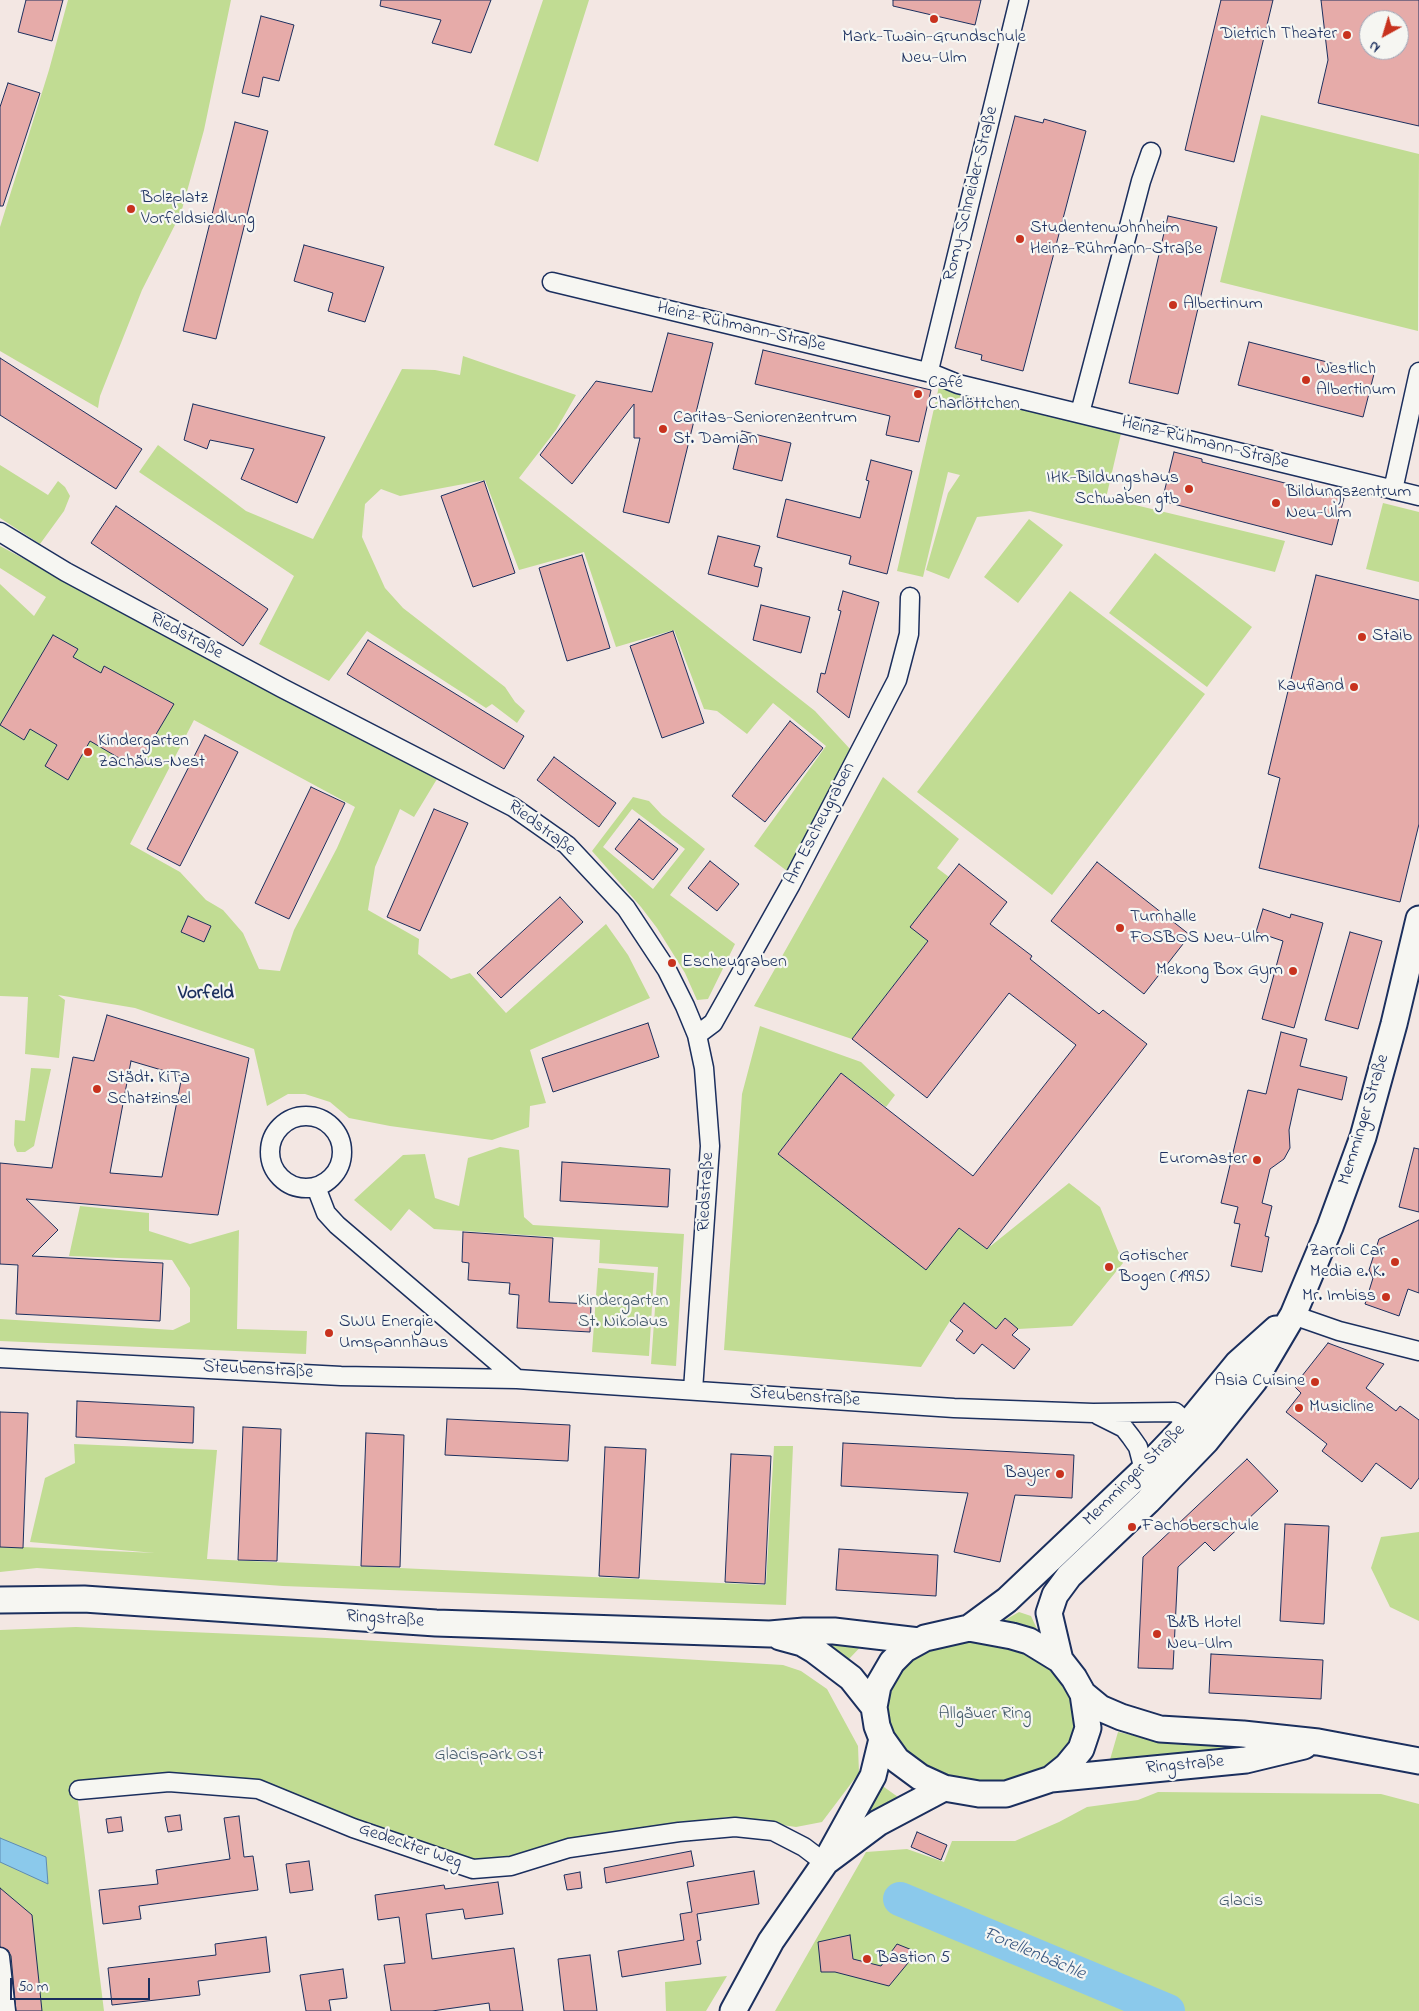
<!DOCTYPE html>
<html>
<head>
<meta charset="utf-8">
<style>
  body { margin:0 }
  #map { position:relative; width:1419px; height:2011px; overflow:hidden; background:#f3e7e3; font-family:"Indie Flower",sans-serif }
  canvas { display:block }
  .north { position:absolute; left:1359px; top:10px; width:50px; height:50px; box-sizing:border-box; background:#f6f6f2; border:1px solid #9ea6b7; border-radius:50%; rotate:219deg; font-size:14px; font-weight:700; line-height:20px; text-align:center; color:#1b2f5e }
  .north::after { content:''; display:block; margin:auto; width:18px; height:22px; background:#c8321e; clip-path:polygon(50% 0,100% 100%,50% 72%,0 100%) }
  .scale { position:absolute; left:10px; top:1978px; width:140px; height:22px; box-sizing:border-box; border:2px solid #1b2f5e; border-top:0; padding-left:6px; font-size:15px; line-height:18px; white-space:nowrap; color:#1b2f5e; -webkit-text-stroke:4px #f6f6f2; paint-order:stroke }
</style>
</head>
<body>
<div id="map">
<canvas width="1419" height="2011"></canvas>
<div class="north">N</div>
<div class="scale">50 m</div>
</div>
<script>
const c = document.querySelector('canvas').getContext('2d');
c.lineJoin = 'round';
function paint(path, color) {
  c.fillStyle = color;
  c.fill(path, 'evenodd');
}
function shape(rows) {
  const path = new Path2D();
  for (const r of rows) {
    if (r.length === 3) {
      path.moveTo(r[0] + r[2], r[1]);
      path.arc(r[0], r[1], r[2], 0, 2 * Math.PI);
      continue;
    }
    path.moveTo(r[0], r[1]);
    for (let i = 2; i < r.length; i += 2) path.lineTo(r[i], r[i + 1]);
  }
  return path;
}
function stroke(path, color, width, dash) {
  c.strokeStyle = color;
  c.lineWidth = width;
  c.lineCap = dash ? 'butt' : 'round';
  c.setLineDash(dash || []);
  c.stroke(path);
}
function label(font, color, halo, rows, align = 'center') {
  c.font = font + ' "Indie Flower",sans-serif';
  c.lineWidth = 4.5;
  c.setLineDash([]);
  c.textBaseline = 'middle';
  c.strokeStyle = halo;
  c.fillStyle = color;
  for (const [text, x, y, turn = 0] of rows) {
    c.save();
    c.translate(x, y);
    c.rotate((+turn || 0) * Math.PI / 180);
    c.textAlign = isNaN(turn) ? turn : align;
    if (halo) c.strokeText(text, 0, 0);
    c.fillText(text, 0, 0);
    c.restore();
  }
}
paint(shape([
  [68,0,231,0,204,130,181,213,142,290,100,396,98,408,0,351,0,227,49,70],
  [543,0,589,0,538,162,494,145],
  [1261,115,1419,154,1418,331,1220,282],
  [463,356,576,395,556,430,519,478,815,711,850,749,787,871,754,846,826,746,773,703,747,734,717,711,704,709,674,630,616,647,584,552,519,570,485,480,400,496,381,489,365,504,362,537,385,588,403,608,505,687,515,702,525,711,517,723,492,704,486,708,367,631,329,681,259,644,294,576,139,472,158,445,246,511,313,539,402,369,435,370,460,375],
  [940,382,1123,425,1106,498,1285,541,1275,572,1030,511,977,517,949,579,926,570,948,493,960,475,948,472,923,577,897,571],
  [0,465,48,495,58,481,65,487,70,496,64,511,40,544,0,518],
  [1383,503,1419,512,1419,582,1366,569],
  [1029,519,1063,545,1018,603,984,577],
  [0,546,437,779,414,817,400,809,375,867,368,910,419,939,418,954,451,979,470,973,506,1013,606,924,628,955,650,998,530,1050,546,1103,530,1106,529,1127,492,1140,390,1126,349,1118,330,1102,305,1094,288,1094,267,1106,254,1049,135,1008,58,995,65,1000,59,1058,25,1054,28,997,0,996,0,584,34,616,46,597,0,568],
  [194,720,355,807,337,848,294,930,280,971,259,969,243,933,223,910,206,900,180,872,130,844],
  [1155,553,1252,627,1207,687,1109,613],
  [1070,591,1205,694,1052,895,917,792],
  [883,777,959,839,937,868,949,877,928,941,852,1039,754,1006],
  [633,797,649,801,662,815,705,849,670,895,735,944,708,999,697,1000,685,973,657,928,641,907,592,851],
  [632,809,685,849,653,889,603,847],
  [760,1026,861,1062,895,1095,886,1107,841,1073,778,1154,959,1228,987,1249,1069,1183,1100,1207,1123,1263,1072,1326,1018,1329,1005,1318,990,1335,972,1320,977,1314,964,1303,950,1321,921,1367,724,1350,742,1094],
  [31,1068,51,1069,34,1146,25,1152,17,1152,14,1145,15,1120,25,1121],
  [500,1147,519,1150,524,1217,533,1225,684,1234,676,1366,651,1364,658,1267,599,1263,600,1240,434,1229,409,1209,391,1231,354,1200,403,1155,425,1154,435,1198,459,1206,468,1158],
  [80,1206,149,1213,149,1231,190,1244,239,1230,237,1329,307,1331,306,1354,0,1341,0,1319,173,1330,190,1322,190,1288,172,1260,69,1256],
  [598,1268,654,1273,649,1356,592,1352],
  [74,1444,217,1450,207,1559,763,1585,766,1584,774,1446,793,1446,786,1605,283,1586,37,1568,0,1572,0,1546,155,1553,30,1542,45,1478,75,1463],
  [1419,1532,1419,1621,1390,1607,1371,1568,1381,1537],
  [1019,1612,1031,1616,1044,1644,996,1625],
  [76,1627,327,1638,783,1665,801,1671,827,1689,858,1746,859,1773,822,1822,796,1827,726,1817,511,1863,472,1865,259,1784,76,1785,104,2011,0,2011,0,1630],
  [807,1636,868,1639,849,1659],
  [963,1639,1002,1642,1040,1655,1068,1682,1077,1715,1068,1747,1049,1769,996,1790,935,1780,893,1745,883,1695,914,1652],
  [1118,1732,1145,1738,1188,1738,1291,1743,1109,1763],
  [877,1782,898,1797,872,1813,855,1828],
  [1158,1792,1381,1794,1419,1804,1419,2011,775,2011,866,1852,907,1849,944,1862,952,1841,1015,1841,1059,1822,1087,1807,1138,1800],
  [727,1976,706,2011,666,2011,665,1982]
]), '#c1dc93');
const water = shape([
  [0,1838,46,1857,48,1884,0,1862,0,1838]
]);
paint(water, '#8bc9eb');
stroke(water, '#5e8bb3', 1);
stroke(shape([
  [900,1899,1168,2011]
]), '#8bc9eb', 34);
const building = shape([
  [26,0,63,0,52,41,18,32,26,0],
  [381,0,491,0,471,53,432,43,441,20,380,6,381,0],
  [893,0,981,0,975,25,893,6,893,0],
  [1221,0,1273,0,1234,162,1185,150,1221,0],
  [1321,0,1419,0,1419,126,1318,103,1328,60,1321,0],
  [1369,20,1399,20,1399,50,1369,50,1369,20],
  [261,16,294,25,279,81,263,77,259,97,242,93,261,16],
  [8,83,40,93,3,206,0,206,0,107,8,83],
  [1015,116,1043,123,1044,119,1086,131,1023,371,981,360,982,355,955,348,1015,116],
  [235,122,268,131,216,339,183,331,235,122],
  [1168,216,1217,227,1178,394,1129,383,1168,216],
  [304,245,384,267,365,322,328,311,333,293,294,281,304,245],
  [668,333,713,343,669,523,623,512,640,438,634,438,634,404,572,484,540,455,596,381,652,392,668,333],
  [1249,342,1374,374,1363,417,1238,385,1249,342],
  [763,350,931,390,919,442,886,435,890,416,755,384,763,350],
  [0,358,142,449,116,489,0,415,0,358],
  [193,404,325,437,297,503,241,479,254,449,210,440,207,449,184,440,193,404],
  [742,431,791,443,782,481,733,469,742,431],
  [1174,452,1202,459,1202,462,1344,498,1332,545,1162,501,1174,452],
  [871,460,912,471,887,574,849,564,851,556,777,537,786,499,860,518,869,481,866,480,871,460],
  [484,481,515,573,473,587,441,496,484,481],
  [116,506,268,609,243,646,91,543,116,506],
  [718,536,760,546,754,566,762,568,758,587,708,574,718,536],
  [582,555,610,648,567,661,539,568,582,555],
  [1316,575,1419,600,1419,824,1400,902,1259,868,1280,778,1268,774,1316,575],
  [843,591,879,602,849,718,817,692,821,673,825,674,841,611,838,610,843,591],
  [761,605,810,617,801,653,753,640,761,605],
  [673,631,704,723,662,738,630,646,673,631],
  [53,635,78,649,73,657,101,673,104,666,174,704,136,768,90,741,68,780,45,766,57,745,30,729,24,740,0,725,53,635],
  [368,640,524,736,504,769,347,674,368,640],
  [790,721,823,748,765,822,732,796,790,721],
  [205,735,238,752,180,866,147,849,205,735],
  [554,757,616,803,599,827,537,780,554,757],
  [311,787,345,803,289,919,255,903,311,787],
  [434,809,468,823,420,931,387,917,434,809],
  [639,819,678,849,653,880,615,849,639,819],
  [710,861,739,884,717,911,688,888,710,861],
  [1097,862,1190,935,1144,994,1051,921,1097,862],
  [959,864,1007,902,990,924,1032,956,1030,959,1099,1014,1103,1010,1147,1044,987,1249,959,1228,926,1270,778,1154,841,1073,973,1176,1076,1045,1009,993,927,1098,852,1039,928,941,910,927,959,864],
  [560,897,583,922,501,998,477,973,560,897],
  [1263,909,1290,918,1291,914,1323,923,1294,1028,1262,1019,1283,941,1256,932,1263,909],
  [188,916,211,926,204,942,181,932,188,916],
  [1350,932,1382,941,1358,1029,1325,1020,1350,932],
  [107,1015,249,1058,218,1215,26,1199,58,1230,32,1256,163,1263,160,1321,16,1314,18,1265,0,1264,0,1163,52,1168,73,1057,94,1061,107,1015],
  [131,1061,182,1076,162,1177,110,1173,131,1061],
  [648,1023,659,1057,553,1092,542,1058,648,1023],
  [1281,1032,1307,1039,1300,1066,1347,1077,1342,1100,1298,1089,1289,1130,1290,1148,1284,1159,1270,1169,1262,1203,1272,1206,1265,1236,1269,1237,1262,1272,1231,1266,1240,1224,1234,1223,1238,1207,1221,1203,1248,1090,1266,1094,1281,1032],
  [1414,1148,1419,1149,1419,1212,1399,1207,1414,1148],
  [562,1162,670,1169,668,1207,560,1201,562,1162],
  [1419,1220,1419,1293,1408,1289,1399,1316,1365,1304,1373,1278,1369,1270,1379,1239,1419,1220],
  [463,1232,553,1238,549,1302,591,1304,590,1332,517,1328,519,1295,509,1294,510,1283,468,1280,469,1263,462,1262,463,1232],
  [964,1303,996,1329,1005,1318,1018,1329,1012,1335,1030,1349,1014,1369,982,1344,974,1354,956,1340,963,1331,950,1321,964,1303],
  [1328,1343,1384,1364,1366,1388,1396,1411,1400,1406,1419,1420,1419,1478,1411,1489,1376,1463,1362,1482,1322,1451,1327,1444,1286,1412,1301,1393,1294,1386,1328,1343],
  [77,1401,194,1407,193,1443,76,1437,77,1401],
  [0,1412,28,1413,23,1548,0,1547,0,1412],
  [447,1419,570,1425,568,1461,445,1455,447,1419],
  [243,1427,281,1429,277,1561,238,1560,243,1427],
  [366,1433,404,1435,400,1567,361,1566,366,1433],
  [843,1443,1074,1455,1072,1498,1015,1495,1000,1562,954,1552,968,1493,841,1486,843,1443],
  [605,1447,646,1449,639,1578,599,1576,605,1447],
  [731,1454,771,1456,765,1584,725,1582,731,1454],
  [1247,1459,1278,1491,1214,1551,1205,1542,1178,1567,1173,1669,1138,1668,1143,1557,1247,1459],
  [1285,1524,1329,1526,1324,1624,1280,1621,1285,1524],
  [839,1549,938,1555,936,1596,836,1590,839,1549],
  [1211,1654,1323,1660,1321,1699,1209,1693,1211,1654],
  [180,1815,182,1830,168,1832,165,1817,180,1815],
  [239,1816,244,1857,253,1856,258,1890,139,1906,141,1919,103,1924,99,1890,158,1884,156,1870,230,1859,224,1818,239,1816],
  [121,1817,123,1831,108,1833,106,1819,121,1817],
  [917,1832,947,1845,941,1860,911,1847,917,1832],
  [691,1851,694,1866,606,1883,604,1868,691,1851],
  [309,1861,313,1890,290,1893,286,1864,309,1861],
  [754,1871,759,1904,697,1914,701,1940,697,1941,701,1964,622,1977,618,1951,684,1940,680,1914,692,1912,687,1882,754,1871],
  [580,1872,582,1888,567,1890,564,1875,580,1872],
  [498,1882,503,1914,465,1919,463,1909,426,1914,432,1959,514,1948,523,2011,490,2011,489,2003,432,2011,391,2011,384,1965,405,1963,399,1917,378,1920,375,1895,444,1885,445,1889,498,1882],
  [0,1888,32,1915,42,2011,16,2011,11,1956,8,1950,0,1947,0,1888],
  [850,1935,853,1959,881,1966,897,1944,917,1952,889,1986,835,1972,821,1972,818,1942,850,1935],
  [266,1937,270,1972,198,1981,200,1995,112,2005,108,1968,216,1955,215,1944,266,1937],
  [590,1955,597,2011,564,2011,558,1959,590,1955],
  [343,1969,347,1998,329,2000,331,2011,306,2011,300,1975,343,1969]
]);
paint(building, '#e6aba9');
stroke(building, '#1b2f5e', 1);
const street = shape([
  [1019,0,930,366,931,373,958,384,1419,496],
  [552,282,931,373],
  [1080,413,1141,181,1151,152],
  [1393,490,1419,372],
  [0,532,66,572,282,688,513,807,567,845,626,908,667,970,685,1006,697,1035,704,1068,710,1146,693,1390],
  [697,1035,713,1023,791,884,897,680,909,634,910,597],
  [306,1152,36],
  [316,1187,326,1213,337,1225,517,1379],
  [1293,1315,1339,1331,1419,1351],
  [0,1358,341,1376,517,1379,954,1408,1093,1413,1175,1412,1196,1431],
  [1098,1415,1124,1428,1131,1437,1138,1447,1144,1470],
  [79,1790,169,1782,258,1789,353,1828,473,1869,511,1866,569,1848,679,1832,735,1827,773,1831,804,1847,825,1863],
  [0,1957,6,2011]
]);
const secondary = shape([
  [0,1600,84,1599,436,1623,770,1634,804,1631,834,1631,919,1641],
  [969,1628,1012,1636,1029,1641,1060,1660,1074,1678,1083,1694,1088,1728,1081,1749,1067,1766,1051,1779,1006,1794,979,1794,944,1788,920,1777,897,1760,882,1739,877,1726,874,1707,878,1686,892,1662,905,1649,925,1638,969,1628],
  [969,1628,1007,1600,1144,1470,1188,1424,1238,1363,1276,1329],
  [780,1637,802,1643,814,1650,851,1678,874,1707],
  [1060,1660,1049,1613,1055,1595,1069,1576,1148,1501,1206,1441,1254,1381,1293,1315,1330,1227,1363,1137,1394,1024,1419,919],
  [1083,1694,1100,1708,1121,1717,1160,1729,1243,1734,1318,1742,1419,1761],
  [1051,1779,1246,1760,1304,1746],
  [827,1861,878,1823,944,1788],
  [733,2011,771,1941,825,1863,873,1776,882,1739]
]);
stroke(street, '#1b2f5e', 21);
stroke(secondary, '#1b2f5e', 29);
stroke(street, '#f6f6f2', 18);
stroke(secondary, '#f6f6f2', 25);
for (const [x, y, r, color] of [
  [934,19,5,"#c8321e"],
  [1347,35,5,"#c8321e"],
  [131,209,5,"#c8321e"],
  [1020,239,5,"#c8321e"],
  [1173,305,5,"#c8321e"],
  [1306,380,5,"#c8321e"],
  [918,394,5,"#c8321e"],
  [663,429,5,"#c8321e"],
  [1189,489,5,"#c8321e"],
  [1276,503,5,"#c8321e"],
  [1362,637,5,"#c8321e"],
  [1354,687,5,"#c8321e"],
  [88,752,5,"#c8321e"],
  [1120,928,5,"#c8321e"],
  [672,963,5,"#c8321e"],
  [1293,971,5,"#c8321e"],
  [97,1089,5,"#c8321e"],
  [1257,1160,5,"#c8321e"],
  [1395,1262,5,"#c8321e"],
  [1109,1267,5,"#c8321e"],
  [1386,1297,5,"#c8321e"],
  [329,1333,5,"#c8321e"],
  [1315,1382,5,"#c8321e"],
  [1299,1408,5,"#c8321e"],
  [1060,1474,5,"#c8321e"],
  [1132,1527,5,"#c8321e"],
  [1157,1634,5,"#c8321e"],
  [867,1959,5,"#c8321e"]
]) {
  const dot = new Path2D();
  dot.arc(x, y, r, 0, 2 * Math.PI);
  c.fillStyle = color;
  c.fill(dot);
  stroke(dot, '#f6f6f2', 2);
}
label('18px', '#1b2f5e', '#f6f6f2', [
  ["Dietrich Theater",1337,35,"right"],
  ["Mark-Twain-Grundschule",934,38,"center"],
  ["Neu-Ulm",934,59,"center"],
  ["Bolzplatz",141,199],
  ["Vorfeldsiedlung",141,220],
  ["Studentenwohnheim",1030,229],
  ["Heinz-Rühmann-Straße",1030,250],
  ["Albertinum",1183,305],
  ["Westlich",1316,370],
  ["Albertinum",1316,391],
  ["Café",928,384],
  ["Charlöttchen",928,405],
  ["Caritas-Seniorenzentrum",673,419],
  ["St. Damian",673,440],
  ["IHK-Bildungshaus",1179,479,"right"],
  ["Schwaben gtb",1179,500,"right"],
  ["Bildungszentrum",1286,493],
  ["Neu-Ulm",1286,514],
  ["Staib",1372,637],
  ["Kaufland",1344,687,"right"],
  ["Kindergarten",98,742],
  ["Zachäus-Nest",98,763],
  ["Turnhalle",1130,918],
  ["FOSBOS Neu-Ulm",1130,939],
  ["Escheugraben",682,963],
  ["Mekong Box Gym",1283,971,"right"],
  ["Städt. KiTa",107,1079],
  ["Schatzinsel",107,1100],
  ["Euromaster",1247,1160,"right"],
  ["Zarroli Car",1385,1252,"right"],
  ["Media e. K.",1385,1273,"right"],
  ["Gotischer",1119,1257],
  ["Bogen (1995)",1119,1278],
  ["Mr. Imbiss",1376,1297,"right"],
  ["SWU Energie",339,1323],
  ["Umspannhaus",339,1344],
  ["Asia Cuisine",1305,1382,"right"],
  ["Musicline",1309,1408],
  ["Bayer",1050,1474,"right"],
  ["Fachoberschule",1142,1527],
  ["B&B Hotel",1167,1624],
  ["Neu-Ulm",1167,1645],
  ["Bastion 5",877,1959]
], 'left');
label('18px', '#1b2f5e', '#f6f6f2', [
  ["Romy-Schneider-Straße",972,194,-76],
  ["Heinz-Rühmann-Straße",741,328,13],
  ["Heinz-Rühmann-Straße",1205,444,14],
  ["Riedstraße",186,637,28],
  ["Am Escheugraben",821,824,-63],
  ["Riedstraße",541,829,37],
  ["Memminger Straße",1365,1120,-73],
  ["Riedstraße",707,1192,-87],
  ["Steubenstraße",258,1371,3],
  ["Steubenstraße",805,1398,4],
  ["Memminger Straße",1135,1476,-45],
  ["Ringstraße",385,1620,4],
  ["Ringstraße",1185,1766,-5],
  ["Gedeckter Weg",410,1847,19]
]);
label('18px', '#445a6b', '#f6f6f2', [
  ["Kindergarten",623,1302],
  ["St. Nikolaus",623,1323],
  ["Allgäuer Ring",985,1715],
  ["Glacispark Ost",489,1756],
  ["Glacis",1241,1902]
]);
label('bold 19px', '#1b2f5e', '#f6f6f2', [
  ["Vorfeld",206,995]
]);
label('italic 19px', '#375681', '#f6f6f2', [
  ["Forellenbächle",1034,1955,23]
]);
</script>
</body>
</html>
